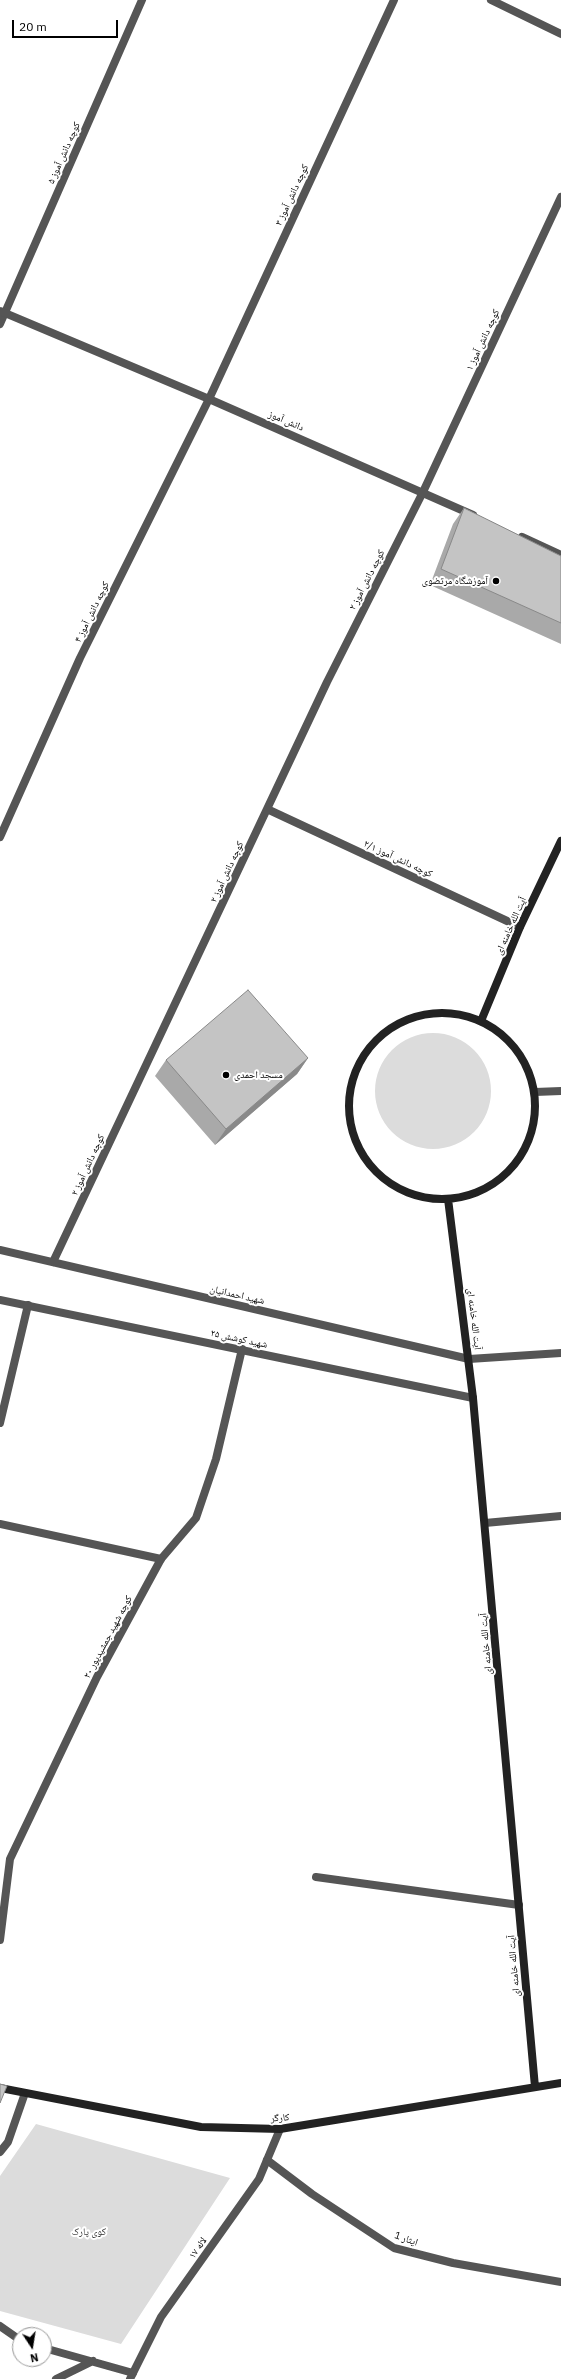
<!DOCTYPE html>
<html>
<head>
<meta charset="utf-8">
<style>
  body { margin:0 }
  #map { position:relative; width:561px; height:2379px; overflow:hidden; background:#fff; font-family:"IBM Plex Sans",sans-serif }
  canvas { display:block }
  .north { position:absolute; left:12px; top:2327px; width:40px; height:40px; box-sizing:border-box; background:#fff; border:1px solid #999; border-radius:50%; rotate:168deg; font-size:11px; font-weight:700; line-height:16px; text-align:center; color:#000 }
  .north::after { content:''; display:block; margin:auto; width:14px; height:18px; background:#000; clip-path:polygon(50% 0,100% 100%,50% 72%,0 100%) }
  .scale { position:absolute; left:12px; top:20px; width:106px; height:18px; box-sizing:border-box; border:2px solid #000; border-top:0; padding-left:5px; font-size:12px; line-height:14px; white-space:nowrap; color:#000; -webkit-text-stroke:3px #fff; paint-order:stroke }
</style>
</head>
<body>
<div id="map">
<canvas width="561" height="2379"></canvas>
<div class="north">N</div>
<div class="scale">20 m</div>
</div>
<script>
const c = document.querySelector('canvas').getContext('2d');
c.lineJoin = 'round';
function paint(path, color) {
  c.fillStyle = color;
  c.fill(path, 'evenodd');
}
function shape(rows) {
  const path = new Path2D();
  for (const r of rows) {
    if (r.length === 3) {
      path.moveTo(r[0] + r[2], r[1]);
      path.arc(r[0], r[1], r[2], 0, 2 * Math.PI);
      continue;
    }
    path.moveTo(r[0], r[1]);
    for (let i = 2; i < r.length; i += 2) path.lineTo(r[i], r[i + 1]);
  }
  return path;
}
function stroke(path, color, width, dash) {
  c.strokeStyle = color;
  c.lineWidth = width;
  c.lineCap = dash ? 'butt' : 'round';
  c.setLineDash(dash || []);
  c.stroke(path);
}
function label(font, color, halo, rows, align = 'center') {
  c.font = font + ' "IBM Plex Sans","Noto Naskh Arabic",sans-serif';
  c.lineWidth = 4;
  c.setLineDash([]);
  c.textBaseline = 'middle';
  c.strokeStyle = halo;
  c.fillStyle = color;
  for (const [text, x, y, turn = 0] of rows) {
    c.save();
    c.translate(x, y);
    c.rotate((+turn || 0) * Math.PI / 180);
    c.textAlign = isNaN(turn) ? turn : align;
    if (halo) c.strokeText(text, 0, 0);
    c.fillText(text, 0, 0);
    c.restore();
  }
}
paint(shape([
  [433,1091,58],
  [36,2124,230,2178,121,2344,0,2311,0,2176]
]), '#dcdcdc');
stroke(shape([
  [0,324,142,0],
  [267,809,520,927],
  [0,837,80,658,209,399,394,0],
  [535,1092,561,1091],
  [53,1262,327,682,423,492,561,197],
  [469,1359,561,1353],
  [0,1423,28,1305],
  [485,1523,561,1516],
  [316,1877,519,1905],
  [0,1940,10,1859,97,1677,161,1559,196,1518,216,1459,242,1349],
  [267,2160,312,2194,394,2248,453,2263,561,2282],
  [0,2326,20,2340],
  [44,2348,133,2373],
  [56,2379,93,2361]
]), '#555', 8);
stroke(shape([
  [491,0,561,34],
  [0,311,209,399,473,515],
  [522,537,561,555],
  [0,1250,469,1359],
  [0,1300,473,1398],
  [0,1524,161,1559],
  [0,2152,8,2142,25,2093],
  [130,2379,161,2317,259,2179,280,2129]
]), '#555', 8);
stroke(shape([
  [442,1106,93],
  [481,1021,520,927,561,841],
  [448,1199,473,1398,535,2087],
  [0,2088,201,2127,280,2129,561,2083]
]), '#222', 8);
paint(shape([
  [464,508,561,556,561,644,430,585,453,524],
  [308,1058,297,1074,215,1145,155,1076,166,1060]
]), '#a9a9a9');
paint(shape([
  [308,1058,297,1074,215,1145,226,1129]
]), '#898989');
const building = shape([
  [464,508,561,556,561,623,441,569,464,508],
  [248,990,308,1058,226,1129,166,1060,248,990],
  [0,2084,7,2086,0,2103,0,2084]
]);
paint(building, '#c4c4c4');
stroke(building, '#898989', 1);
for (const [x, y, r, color] of [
  [496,581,4,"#000"],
  [226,1075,4,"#000"]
]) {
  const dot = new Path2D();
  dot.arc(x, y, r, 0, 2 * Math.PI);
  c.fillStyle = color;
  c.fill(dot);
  stroke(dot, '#fff', 1.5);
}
label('10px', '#000', '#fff', [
  ["کوچه دانش آموز ۵",64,153,-66],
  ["کوچه دانش آموز ۳",292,195,-65],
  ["کوچه دانش آموز ۱",483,340,-65],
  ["دانش آموز",286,421,23],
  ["کوچه دانش آموز ۲",367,580,-63],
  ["کوچه دانش آموز ۴",92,612,-64],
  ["کوچه دانش آموز ۲/۱",398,859,25],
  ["کوچه دانش آموز ۲",227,872,-65],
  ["آیت الله خامنه ای",511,926,-66],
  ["کوچه دانش آموز ۲",88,1165,-65],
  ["شهید احمدانیان",237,1295,13],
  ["آیت الله خامنه ای",474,1319,83],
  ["شهید کوشش ۲۵",239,1339,12],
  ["کوچه شهید جمشیدپور ۲۰",108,1637,-62],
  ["آیت الله خامنه ای",486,1644,-95],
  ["آیت الله خامنه ای",514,1966,-95],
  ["کارگر",280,2118,-4],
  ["ایثار 1",406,2239,19],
  ["لاله ۱۷",198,2248,-55]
]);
label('10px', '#000', '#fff', [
  ["آموزشگاه مرتضوی",488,581],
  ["مسجد احمدی",234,1075,"left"]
], 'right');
label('10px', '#333', '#fff', [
  ["کوی پارک",89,2232]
]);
</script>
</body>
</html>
